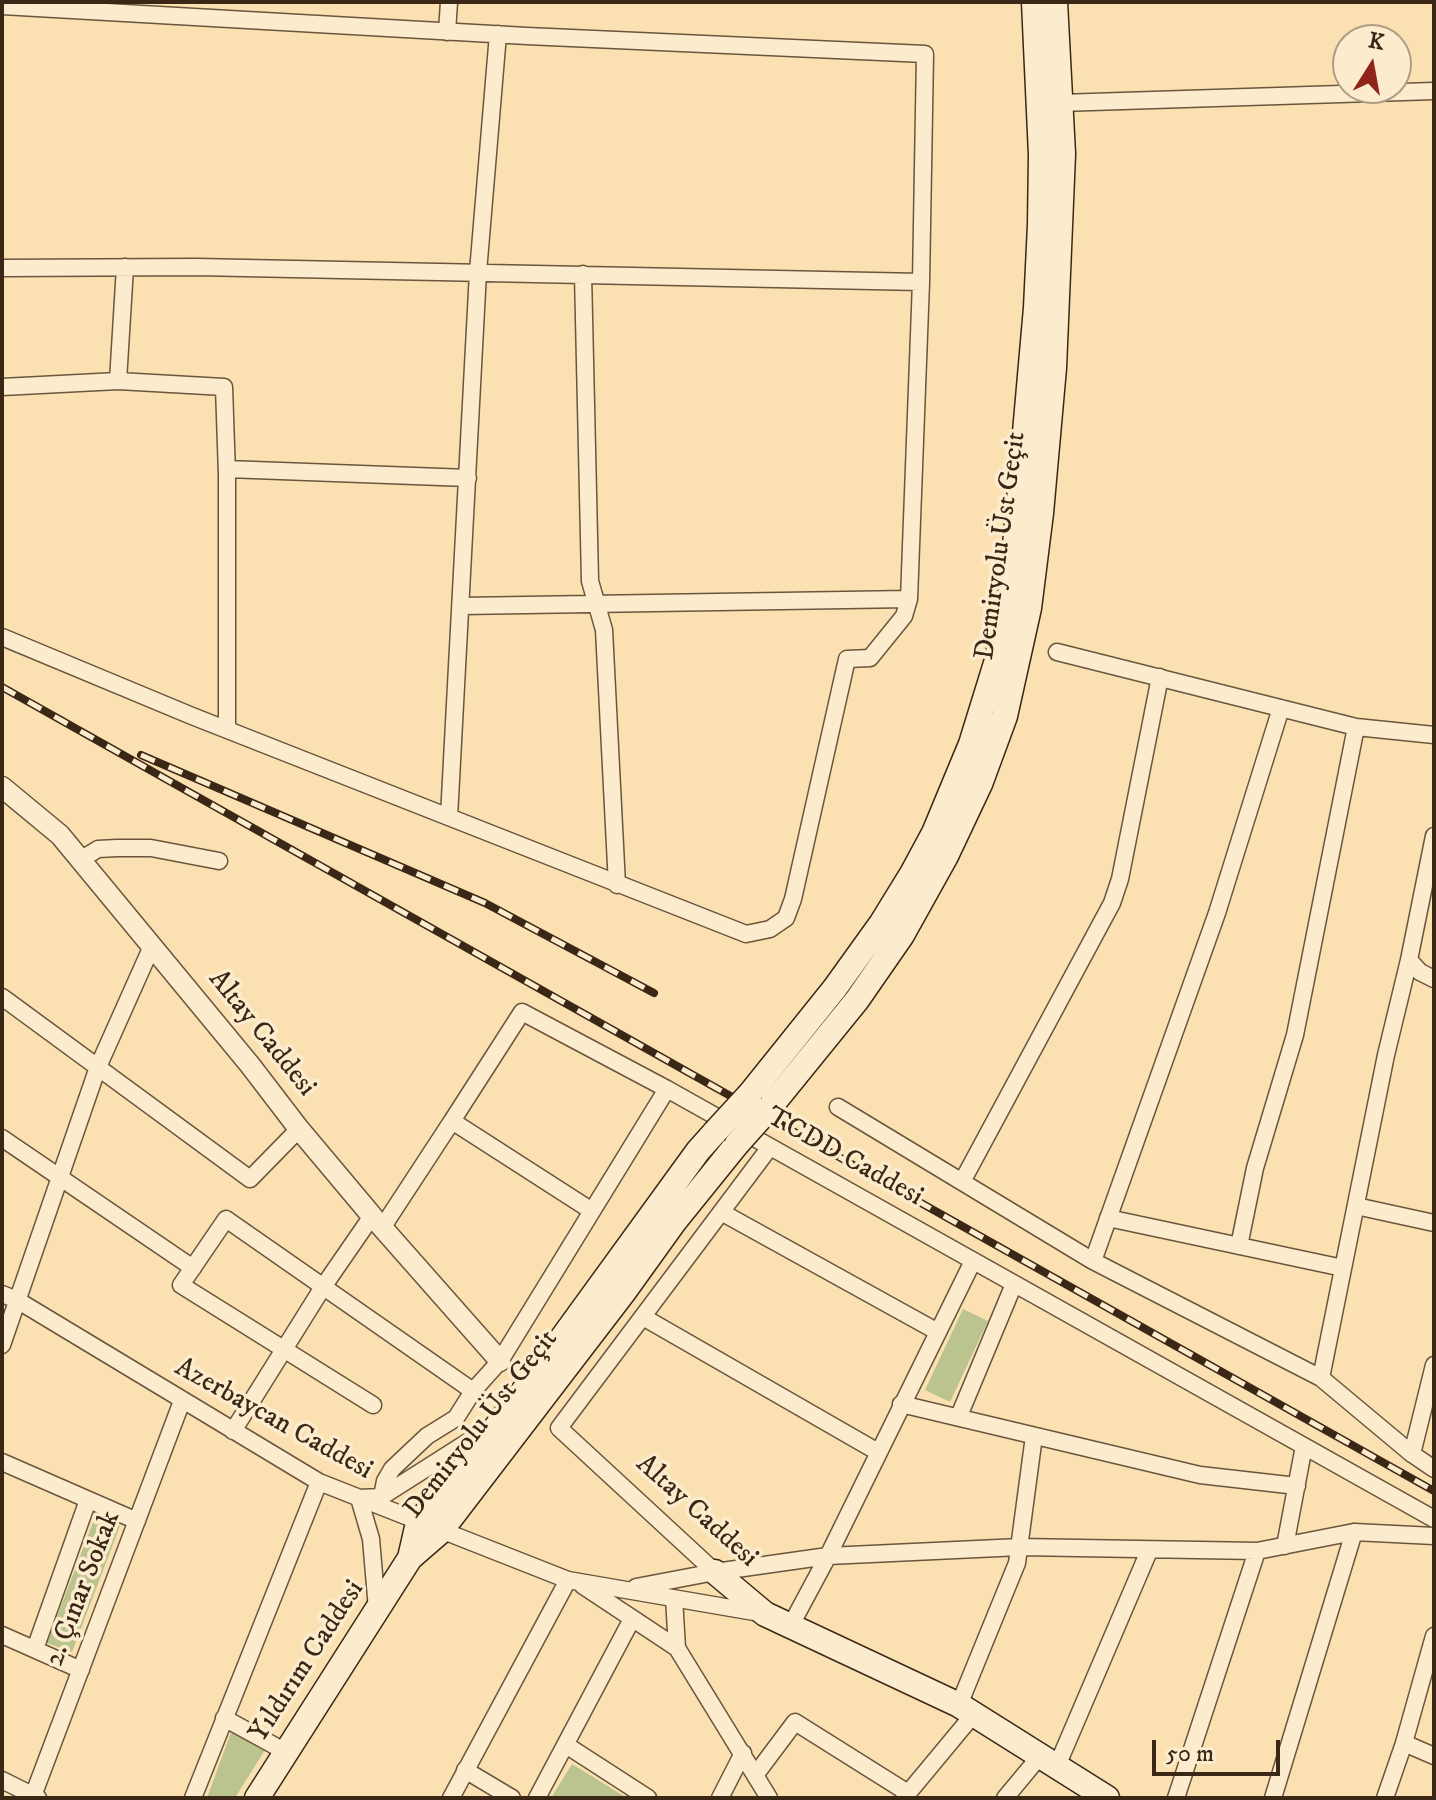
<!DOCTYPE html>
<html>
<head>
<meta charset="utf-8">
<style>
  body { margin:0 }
  #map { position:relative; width:1436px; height:1800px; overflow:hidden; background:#fbe0b2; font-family:"IM FELL DW Pica",serif }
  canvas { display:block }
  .frame { position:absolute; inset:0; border:4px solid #3a2716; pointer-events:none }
  .north { position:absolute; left:1332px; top:24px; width:80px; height:80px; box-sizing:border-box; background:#fcebcd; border:2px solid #ae9d84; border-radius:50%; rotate:11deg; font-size:22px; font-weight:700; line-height:32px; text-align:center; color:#3a2716 }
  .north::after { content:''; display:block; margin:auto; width:28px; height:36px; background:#8f2418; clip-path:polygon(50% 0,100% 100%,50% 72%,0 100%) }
  .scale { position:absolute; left:1152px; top:1740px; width:128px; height:36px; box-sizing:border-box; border:4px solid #3a2716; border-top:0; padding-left:10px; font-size:24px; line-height:28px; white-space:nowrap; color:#3a2716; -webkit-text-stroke:6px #fcebcd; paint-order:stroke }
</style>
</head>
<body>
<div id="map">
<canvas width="1436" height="1800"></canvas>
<div class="frame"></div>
<div class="north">K</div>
<div class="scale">50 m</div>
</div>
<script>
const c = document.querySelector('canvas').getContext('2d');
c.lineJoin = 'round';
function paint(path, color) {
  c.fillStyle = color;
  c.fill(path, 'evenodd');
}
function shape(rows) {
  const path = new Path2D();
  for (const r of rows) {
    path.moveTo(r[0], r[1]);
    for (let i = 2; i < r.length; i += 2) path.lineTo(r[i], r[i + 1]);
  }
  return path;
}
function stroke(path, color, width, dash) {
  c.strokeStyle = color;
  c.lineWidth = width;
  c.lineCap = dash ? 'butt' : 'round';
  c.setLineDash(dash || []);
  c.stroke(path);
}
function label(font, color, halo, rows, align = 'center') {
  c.font = font + ' "IM FELL DW Pica",serif';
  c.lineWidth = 7;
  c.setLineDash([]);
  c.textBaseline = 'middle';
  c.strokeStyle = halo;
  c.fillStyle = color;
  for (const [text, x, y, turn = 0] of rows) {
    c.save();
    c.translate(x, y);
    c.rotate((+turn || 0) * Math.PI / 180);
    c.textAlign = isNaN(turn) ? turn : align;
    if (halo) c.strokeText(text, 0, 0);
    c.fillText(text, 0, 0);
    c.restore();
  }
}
paint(shape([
  [963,1309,988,1321,950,1402,925,1390],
  [95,1517,120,1526,72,1652,47,1643],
  [231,1732,265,1750,235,1798,207,1798],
  [572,1764,611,1788,627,1798,551,1798]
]), '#bbc38f');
const minor = shape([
  [2,6,527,36,925,54,921,282,197,267,2,268],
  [447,32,449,2],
  [1060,103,1434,91],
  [583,274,590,581,604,630,617,885],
  [118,381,224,387,227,475,227,729],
  [2,387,118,381,125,267],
  [227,469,468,478],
  [462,606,909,599],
  [2,637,192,716,746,934,770,929,786,918,793,899,847,659,870,658,904,616,909,599,921,282],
  [1057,652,1356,727,1434,735],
  [449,817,478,272,498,34],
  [80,860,98,849,117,848,151,848,219,861],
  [1409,960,1420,972,1434,979],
  [2,997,250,1179,299,1129],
  [838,1107,1093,1261,1321,1378,1412,1454,1434,1469],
  [452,1121,522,1012,667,1089],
  [2,1138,193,1268],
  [963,1180,1112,903,1120,879,1160,677],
  [1356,1206,1434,1223],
  [721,1212,938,1332],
  [1108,1218,1343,1268],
  [382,1228,452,1121,592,1211],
  [1239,1246,1255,1168,1295,1035,1356,727],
  [1093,1261,1217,913,1281,708],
  [2,1294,17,1300,319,1482,568,1580,760,1613],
  [643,1317,878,1452],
  [2,1345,98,1067,152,946],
  [1321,1378,1386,1055,1409,960,1434,836],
  [901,1404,1200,1475,1297,1486],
  [373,1405,181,1285,226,1219,473,1391],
  [959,1416,1014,1284],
  [233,1431,323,1287,372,1216],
  [1412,1454,1434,1365],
  [2,1462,137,1521],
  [382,1496,385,1481,392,1469,427,1436,456,1418,473,1391,500,1361,667,1089,1434,1519],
  [1285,1546,1304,1446],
  [715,1572,559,1428,770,1147],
  [582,1585,677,1648],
  [636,1587,715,1572,828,1556,1020,1547,1257,1551,1354,1532,1434,1536],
  [674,1598,677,1648,769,1798],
  [377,1609,371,1539,359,1498,381,1497,488,1429],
  [791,1625,828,1556,973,1261],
  [2,1635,81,1670],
  [35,1649,88,1500],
  [959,1705,1017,1563,1034,1436],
  [224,1718,286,1752],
  [1404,1743,1434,1756],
  [566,1745,648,1798],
  [1057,1766,1149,1551],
  [465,1770,512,1798],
  [756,1774,795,1722,908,1793],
  [2,1780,38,1798],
  [33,1796,182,1401],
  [193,1798,319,1482],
  [451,1798,568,1580],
  [537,1798,632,1619],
  [720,1798,743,1753],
  [904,1798,973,1715],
  [1005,1798,1040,1756],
  [1176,1798,1257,1551],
  [1273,1798,1354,1532],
  [1385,1798,1404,1743,1434,1636]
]);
const tertiary = shape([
  [2,787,60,835,250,1065,299,1129,372,1216,500,1361]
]);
const secondary = shape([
  [750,1094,835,988,881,924,913,872,934,833,971,744,997,660,1011,591,1036,308,1040,225,1041,155,1034,2],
  [771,1106,857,1000,902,935,946,856,980,784,1005,716,1029,608,1041,513,1054,368,1063,154,1055,2],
  [410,1558,418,1523,476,1454,528,1385,698,1151,715,1132],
  [715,1572,765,1614,959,1705,1107,1798],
  [257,1798,410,1558,440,1532,623,1293,674,1222,737,1144]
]);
stroke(minor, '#6a553d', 19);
stroke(tertiary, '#6a553d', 23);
stroke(secondary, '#3a2716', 27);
stroke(minor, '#fcebcd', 16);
stroke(tertiary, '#fcebcd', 20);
stroke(secondary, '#fcebcd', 24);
const rail = shape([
  [2,687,1434,1491],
  [141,755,485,903,654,993]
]);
stroke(rail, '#3a2716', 8);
stroke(rail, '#fcebcd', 5, [15]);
const secondaryBridge = shape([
  [715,1132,750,1094],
  [737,1144,771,1106]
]);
stroke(secondaryBridge, '#3a2716', 27, []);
stroke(secondaryBridge, '#fcebcd', 24);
label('28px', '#3a2716', '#fcebcd', [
  ["Demiryolu Üst Geçit",1002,546,-82],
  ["Altay Caddesi",261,1034,51],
  ["TCDD Caddesi",844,1158,29],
  ["Azerbaycan Caddesi",273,1420,29],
  ["Demiryolu Üst Geçit",482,1425,-52],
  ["Altay Caddesi",696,1512,42],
  ["2. Çınar Sokak",84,1589,-69],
  ["Yıldırım Caddesi",308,1662,-57]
]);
</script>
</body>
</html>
